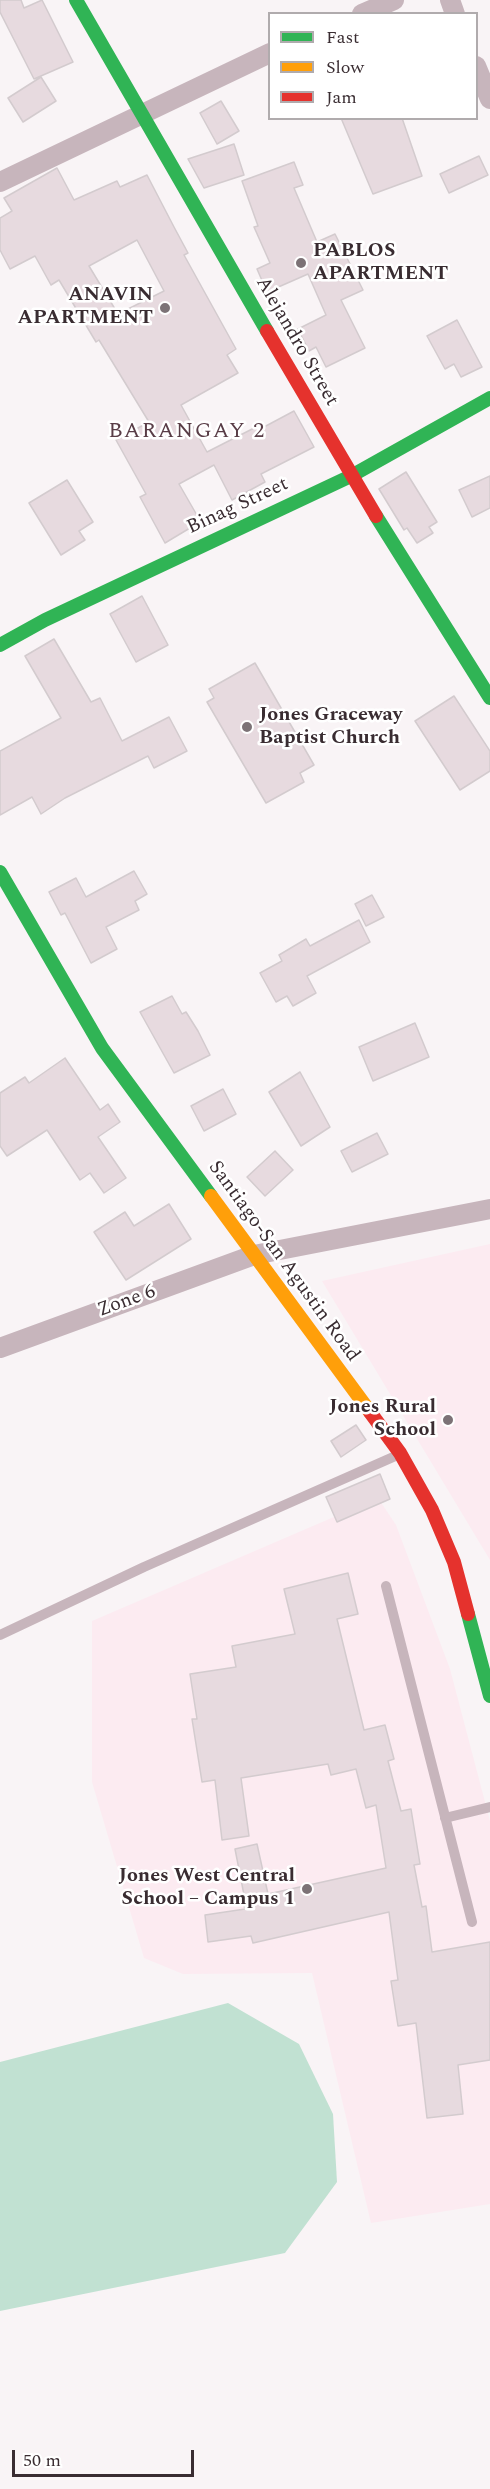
<!DOCTYPE html>
<html>
<head>
<meta charset="utf-8">
<style>
  body { margin:0 }
  #map { position:relative; width:490px; height:2489px; overflow:hidden; background:#f9f4f6; font-family:Spectral,serif }
  canvas { display:block }
  .legend { position:absolute; left:268px; top:12px; width:210px; height:108px; box-sizing:border-box; background:#fff; border:2px solid #b0abad; margin:0; padding:8px 10px; list-style:none; font-size:18px; color:#392c31 }
  .legend li { display:flex; align-items:center; gap:12px; height:30px }
  .legend b { width:30px; border:2px solid #b0abad }
  .scale { position:absolute; left:12px; top:2450px; width:182px; height:27px; box-sizing:border-box; border:3px solid #392c31; border-top:0; padding-left:8px; font-size:18px; line-height:21px; white-space:nowrap; color:#392c31; -webkit-text-stroke:4px #fff; paint-order:stroke }
</style>
</head>
<body>
<div id="map">
<canvas width="490" height="2489"></canvas>
<ul class="legend">
<li><b style="height:8px;background:#30b455"></b>Fast</li>
<li><b style="height:8px;background:#ff9f0a"></b>Slow</li>
<li><b style="height:8px;background:#e5322d"></b>Jam</li>
</ul>
<div class="scale">50 m</div>
</div>
<script>
const c = document.querySelector('canvas').getContext('2d');
c.lineJoin = 'round';
function paint(path, color) {
  c.fillStyle = color;
  c.fill(path, 'evenodd');
}
function shape(rows) {
  const path = new Path2D();
  for (const r of rows) {
    path.moveTo(r[0], r[1]);
    for (let i = 2; i < r.length; i += 2) path.lineTo(r[i], r[i + 1]);
  }
  return path;
}
function stroke(path, color, width, dash) {
  c.strokeStyle = color;
  c.lineWidth = width;
  c.lineCap = dash ? 'butt' : 'round';
  c.setLineDash(dash || []);
  c.stroke(path);
}
function label(font, color, halo, rows, align = 'center') {
  c.font = font + ' Spectral,serif';
  c.lineWidth = 5;
  c.setLineDash([]);
  c.textBaseline = 'middle';
  c.strokeStyle = halo;
  c.fillStyle = color;
  for (const [text, x, y, turn = 0] of rows) {
    c.save();
    c.translate(x, y);
    c.rotate((+turn || 0) * Math.PI / 180);
    c.textAlign = isNaN(turn) ? turn : align;
    if (halo) c.strokeText(text, 0, 0);
    c.fillText(text, 0, 0);
    c.restore();
  }
}
paint(shape([
  [490,1244,490,1560,322,1281],
  [378,1498,396,1525,450,1669,490,1821,490,2204,371,2223,312,1973,183,1974,144,1958,92,1782,92,1621]
]), '#fcebf1');
paint(shape([
  [228,2003,299,2044,333,2114,337,2182,285,2253,0,2311,0,2062]
]), '#c1e1d2');
const building = shape([
  [0,0,21,0,24,8,42,0,73,62,34,79,0,12,0,0],
  [41,77,56,101,23,122,8,98,41,77],
  [221,101,239,131,217,144,200,113,221,101],
  [341,118,402,118,422,176,373,194,341,118],
  [234,144,244,175,204,188,188,159,234,144],
  [479,156,488,175,449,193,440,174,479,156],
  [294,162,303,185,294,188,317,242,335,234,363,290,341,300,365,348,326,367,316,347,309,351,298,329,326,315,308,274,267,292,257,269,270,263,254,227,258,226,242,181,294,162],
  [57,168,74,200,117,181,120,187,147,175,174,227,188,253,184,255,236,349,227,355,238,373,181,405,207,452,262,424,264,427,294,411,314,447,261,474,265,482,232,500,214,465,179,484,198,517,192,521,195,525,165,543,140,497,146,494,116,440,149,422,99,340,96,342,59,280,51,285,35,256,10,269,0,250,0,218,12,211,4,198,57,168],
  [137,240,164,291,118,314,89,266,137,240],
  [457,320,482,367,461,377,454,364,445,369,427,336,457,320],
  [406,472,437,522,429,527,433,533,417,543,407,528,404,530,379,489,406,472],
  [490,476,490,508,472,517,459,490,490,476],
  [67,480,93,522,79,531,85,540,61,555,29,503,67,480],
  [142,596,168,645,136,662,110,614,142,596],
  [54,639,91,702,100,698,122,741,169,717,187,751,154,768,148,756,65,798,41,814,32,797,0,815,0,751,61,718,25,656,54,639],
  [255,663,314,765,300,773,304,782,266,803,207,702,214,698,209,689,255,663],
  [454,696,490,751,490,771,460,790,415,721,454,696],
  [134,871,147,894,135,901,139,910,106,927,117,949,91,963,65,913,61,915,49,892,76,878,86,897,134,871],
  [372,895,384,917,366,926,355,904,372,895],
  [359,920,370,942,307,976,316,993,293,1006,287,996,276,1002,260,973,282,961,279,955,306,939,310,946,359,920],
  [172,996,182,1014,186,1012,198,1031,210,1055,174,1073,140,1012,172,996],
  [415,1023,429,1057,373,1081,359,1047,415,1023],
  [65,1058,100,1110,108,1104,120,1122,98,1137,126,1178,104,1193,90,1173,80,1180,47,1130,7,1156,0,1146,0,1093,25,1077,29,1083,65,1058],
  [300,1072,330,1127,301,1146,269,1092,300,1072],
  [223,1089,236,1114,204,1131,191,1106,223,1089],
  [377,1133,388,1154,352,1172,341,1151,377,1133],
  [275,1151,293,1170,265,1196,247,1177,275,1151],
  [169,1204,191,1239,126,1280,94,1232,125,1212,134,1226,169,1204],
  [356,1425,366,1440,341,1457,331,1441,356,1425],
  [380,1474,390,1499,337,1522,326,1497,380,1474],
  [348,1573,358,1614,337,1619,364,1730,385,1725,394,1759,388,1761,401,1811,411,1809,420,1864,414,1865,422,1907,426,1906,432,1952,490,1942,490,2060,458,2065,463,2114,427,2118,416,2023,398,2026,391,1981,398,1980,389,1912,253,1943,251,1936,208,1942,205,1915,245,1909,242,1900,245,1900,235,1849,257,1844,268,1894,386,1868,376,1805,366,1808,356,1769,331,1775,328,1764,241,1778,249,1836,222,1840,215,1780,202,1782,192,1719,197,1719,190,1674,236,1667,232,1646,295,1634,284,1589,348,1573]
]);
paint(building, '#e7dadf');
stroke(building, '#d3cbce', 1.5);
stroke(shape([
  [386,1586,472,1922],
  [0,1635,144,1567,400,1454],
  [445,1818,490,1807]
]), '#c7b5bc', 10);
stroke(shape([
  [450,0,455,14],
  [362,14,394,0],
  [476,66,490,99],
  [0,182,270,53],
  [0,1348,254,1255,490,1209]
]), '#c7b5bc', 20);
stroke(shape([
  [76,0,267,331],
  [376,516,490,698],
  [0,645,45,620,351,476,490,398],
  [0,872,102,1048,211,1196],
  [468,1614,490,1696]
]), '#30b455', 14);
stroke(shape([
  [211,1196,370,1412]
]), '#ff9f0a', 14);
stroke(shape([
  [267,331,376,516],
  [370,1412,400,1453,432,1510,454,1562,468,1614]
]), '#e5322d', 14);
for (const [x, y, r, color] of [
  [301,263,6,"#7c7276"],
  [165,308,6,"#7c7276"],
  [247,727,6,"#7c7276"],
  [448,1420,6,"#7c7276"],
  [307,1889,6,"#7c7276"]
]) {
  const dot = new Path2D();
  dot.arc(x, y, r, 0, 2 * Math.PI);
  c.fillStyle = color;
  c.fill(dot);
  stroke(dot, '#fff', 2);
}
label('bold 20px', '#392c31', '#fff', [
  ["PABLOS",313,252,"left"],
  ["APARTMENT",313,275,"left"],
  ["ANAVIN",153,296],
  ["APARTMENT",153,319],
  ["Jones Graceway",259,716,"left"],
  ["Baptist Church",259,739,"left"],
  ["Jones Rural",436,1408],
  ["School",436,1431],
  ["Jones West Central",295,1877],
  ["School – Campus 1",295,1900]
], 'right');
label('20px', '#392c31', '#fff', [
  ["Alejandro Street",296,342,60],
  ["Binag Street",238,507,-25],
  ["Santiago-San Agustin Road",283,1262,54],
  ["Zone 6",127,1302,-20]
]);
c.letterSpacing = '1.5px';
label('22px', '#593d47', '#fff', [
  ["BARANGAY 2",187,433]
]);
c.letterSpacing = '0px';
</script>
</body>
</html>
